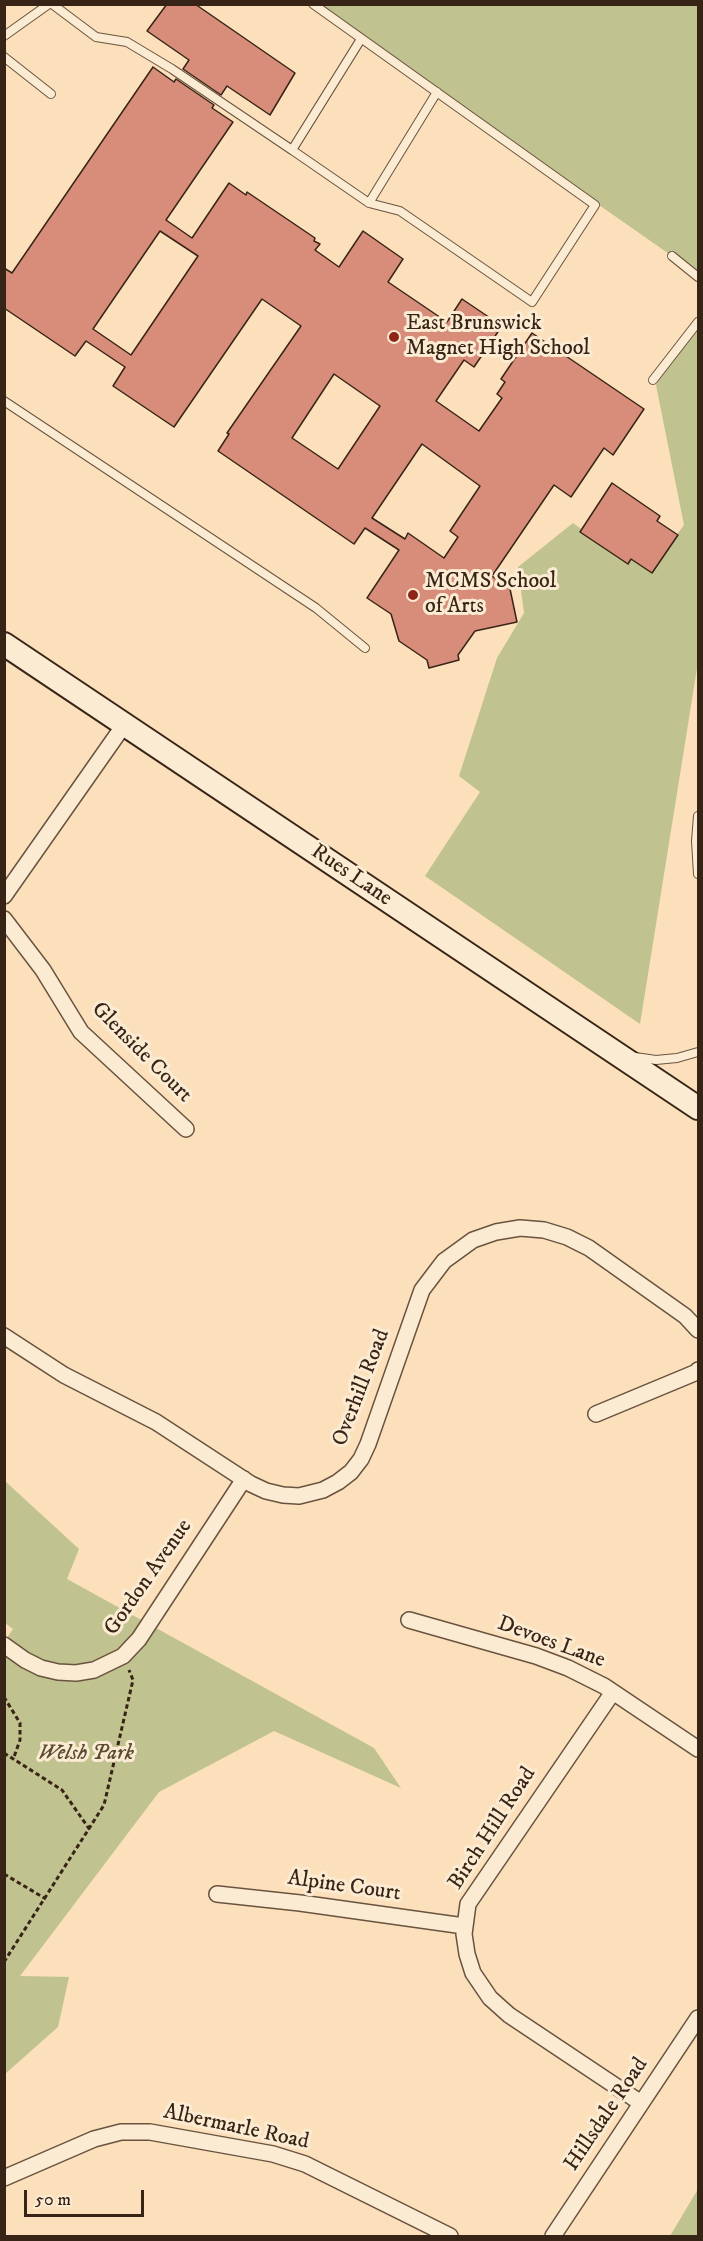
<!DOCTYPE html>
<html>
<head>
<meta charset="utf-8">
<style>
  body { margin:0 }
  #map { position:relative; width:703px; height:2241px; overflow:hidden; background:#fbe0bb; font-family:"IM FELL DW Pica",serif }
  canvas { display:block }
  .frame { position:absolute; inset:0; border:6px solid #382416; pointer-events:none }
  .scale { position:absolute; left:24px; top:2190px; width:120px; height:27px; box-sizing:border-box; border:3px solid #382416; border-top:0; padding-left:8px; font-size:18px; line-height:21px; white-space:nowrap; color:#382416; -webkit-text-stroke:4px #fcebd3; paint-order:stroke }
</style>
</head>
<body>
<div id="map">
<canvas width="703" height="2241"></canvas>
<div class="frame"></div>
<div class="scale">50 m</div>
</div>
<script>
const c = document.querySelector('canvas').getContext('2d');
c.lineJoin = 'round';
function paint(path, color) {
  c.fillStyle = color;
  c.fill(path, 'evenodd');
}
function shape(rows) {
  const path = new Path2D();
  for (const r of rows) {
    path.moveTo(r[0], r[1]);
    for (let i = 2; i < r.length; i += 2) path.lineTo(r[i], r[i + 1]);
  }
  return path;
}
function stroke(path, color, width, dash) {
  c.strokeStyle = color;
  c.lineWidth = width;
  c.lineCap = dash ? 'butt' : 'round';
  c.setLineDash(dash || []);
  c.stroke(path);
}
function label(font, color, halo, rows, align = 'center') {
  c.font = font + ' "IM FELL DW Pica",serif';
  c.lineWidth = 6;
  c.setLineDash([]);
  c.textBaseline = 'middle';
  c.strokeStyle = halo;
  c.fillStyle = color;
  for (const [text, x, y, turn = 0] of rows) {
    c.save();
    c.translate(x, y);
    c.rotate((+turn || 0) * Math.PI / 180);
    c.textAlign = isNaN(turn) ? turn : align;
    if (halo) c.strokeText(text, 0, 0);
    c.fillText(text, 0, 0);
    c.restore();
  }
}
paint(shape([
  [313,5,698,5,698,277,672,256],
  [698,323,698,662,640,1024,425,876,480,792,459,776,497,658,524,613,518,567,573,523,627,562,631,557,651,570,684,525,656,385],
  [5,1481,79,1549,67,1579,374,1748,401,1788,274,1731,159,1792,20,1976,69,1977,58,2027,5,2074,4,1642,13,1629,5,1623],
  [698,2189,698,2236,670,2236]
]), '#c0c28f');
const building = shape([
  [167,4,195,4,295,73,270,115,227,86,221,95,183,69,189,60,147,31,167,4],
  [153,67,174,82,176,79,214,105,212,108,233,122,166,220,192,238,229,183,246,195,247,192,315,238,314,241,320,244,315,250,339,267,363,231,403,259,388,282,447,322,462,299,502,326,474,367,464,360,436,401,479,431,502,398,497,394,505,382,501,379,532,333,644,409,613,455,604,448,571,497,554,485,492,576,510,589,517,622,475,631,458,655,459,660,429,668,427,660,399,641,391,614,367,598,399,550,365,528,354,544,218,451,229,434,227,433,301,326,262,299,174,427,113,386,125,367,86,341,75,356,4,308,4,268,12,273,153,67],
  [160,231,198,256,131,355,93,329,160,231],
  [334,374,380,406,338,469,292,438,334,374],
  [422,444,480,486,450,531,458,537,444,558,408,533,405,539,372,518,422,444],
  [612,483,660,516,657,521,678,535,652,573,631,559,628,564,580,532,612,483]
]);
paint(building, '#d78d7a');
stroke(building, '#382416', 1.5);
const service = shape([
  [52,4,96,37,127,42,172,69,292,150],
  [313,4,595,205,532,302,400,211,369,203],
  [4,36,49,4],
  [361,39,292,150,369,203,437,92],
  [4,57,51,94],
  [672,256,698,277],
  [653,380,698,322],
  [4,401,316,608,365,648],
  [698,816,696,841,698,874],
  [635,1057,656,1060,677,1058,698,1052]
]);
const minor = shape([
  [4,896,124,725],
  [4,919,43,970,81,1032,186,1129],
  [4,1336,64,1375,156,1422,251,1484,266,1491,283,1495,299,1496,323,1490,338,1482,351,1472,361,1459,368,1444,422,1290,444,1261,473,1240,496,1232,520,1228,544,1230,567,1237,589,1248,685,1316,698,1330],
  [596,1414,697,1372,698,1370],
  [409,1620,536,1656,568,1668,604,1686,698,1749],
  [4,1645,25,1660,41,1668,58,1672,76,1673,94,1670,123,1656,139,1639,244,1479],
  [613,1692,468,1904,464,1934,467,1954,473,1973,490,1998,509,2015,641,2103],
  [217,1894,300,1903,464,1926],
  [4,2178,94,2139,121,2132,150,2132,273,2154,305,2164,450,2236],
  [553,2236,698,2018]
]);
const secondary = shape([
  [4,644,698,1108]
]);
stroke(service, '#69533f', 10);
stroke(minor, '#69533f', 18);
stroke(secondary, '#382416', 26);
stroke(shape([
  [4,1697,20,1723,20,1740,14,1757],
  [4,1753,62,1790,90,1830],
  [4,1874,46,1899],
  [4,1962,104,1805,133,1680,129,1670]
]), '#382416', 3, [4.5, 3]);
stroke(service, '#fcebd3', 8);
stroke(minor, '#fcebd3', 15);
stroke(secondary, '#fcebd3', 22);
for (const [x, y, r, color] of [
  [394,337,6,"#8f2418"],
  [413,595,6,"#8f2418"]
]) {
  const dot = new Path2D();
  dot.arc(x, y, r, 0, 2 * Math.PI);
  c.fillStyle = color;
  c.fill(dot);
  stroke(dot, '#fcebd3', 2);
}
label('22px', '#382416', '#fcebd3', [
  ["East Brunswick",406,324],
  ["Magnet High School",406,349],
  ["MCMS School",425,582],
  ["of Arts",425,607]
], 'left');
label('22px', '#382416', '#fcebd3', [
  ["Rues Lane",351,876,34],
  ["Glenside Court",141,1053,45],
  ["Overhill Road",362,1388,-69],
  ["Gordon Avenue",149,1578,-55],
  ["Devoes Lane",551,1643,20],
  ["Birch Hill Road",493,1829,-57],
  ["Alpine Court",344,1887,8],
  ["Hillsdale Road",607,2115,-56],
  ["Albermarle Road",236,2128,12]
]);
label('italic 22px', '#5a4c34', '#fcebd3', [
  ["Welsh Park",86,1754]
]);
</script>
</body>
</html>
